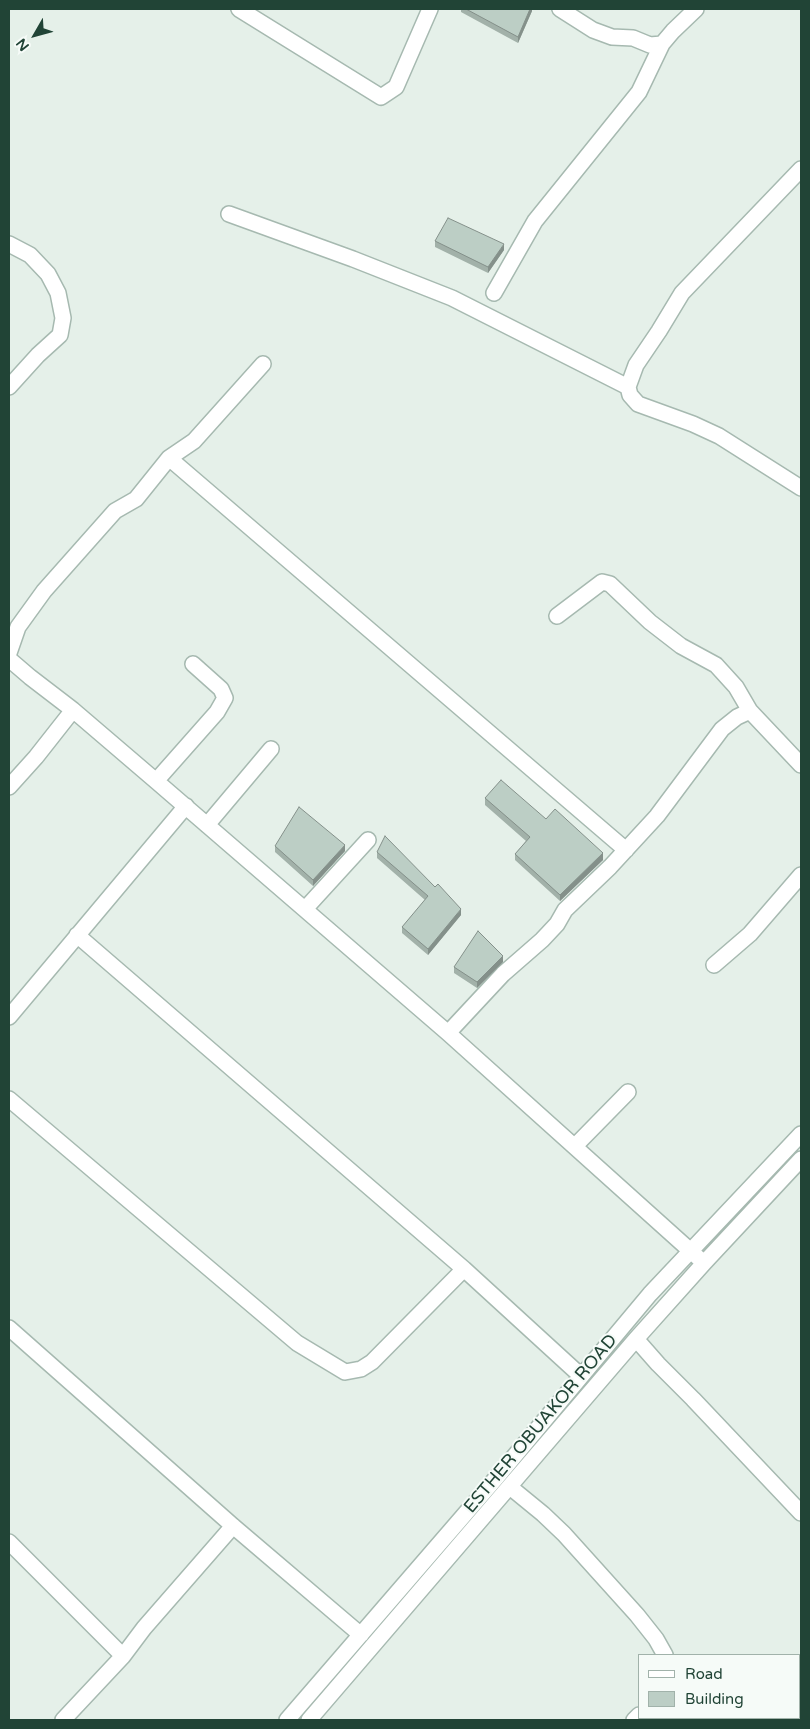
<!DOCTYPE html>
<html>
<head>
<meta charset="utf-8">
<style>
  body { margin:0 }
  #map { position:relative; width:810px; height:1729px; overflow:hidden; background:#e5f0e9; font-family:"Varela Round",sans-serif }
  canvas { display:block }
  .frame { position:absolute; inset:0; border:10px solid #214436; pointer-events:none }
  .legend { position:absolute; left:638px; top:1654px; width:162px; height:65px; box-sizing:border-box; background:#f6fbf8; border:1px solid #a1b2aa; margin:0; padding:6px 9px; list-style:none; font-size:15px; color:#214436 }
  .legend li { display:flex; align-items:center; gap:10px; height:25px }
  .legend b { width:25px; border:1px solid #a1b2aa }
  .north { position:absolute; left:10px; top:10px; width:50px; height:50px; -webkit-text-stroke:4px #f6fbf8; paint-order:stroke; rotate:232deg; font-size:14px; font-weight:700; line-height:20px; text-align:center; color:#214436 }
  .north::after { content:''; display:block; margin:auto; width:18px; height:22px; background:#214436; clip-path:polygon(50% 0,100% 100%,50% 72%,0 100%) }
</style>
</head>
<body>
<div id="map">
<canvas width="810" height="1729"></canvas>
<div class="frame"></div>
<ul class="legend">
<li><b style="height:6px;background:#fff"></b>Road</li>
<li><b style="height:14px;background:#bccec5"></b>Building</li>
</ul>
<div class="north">N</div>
</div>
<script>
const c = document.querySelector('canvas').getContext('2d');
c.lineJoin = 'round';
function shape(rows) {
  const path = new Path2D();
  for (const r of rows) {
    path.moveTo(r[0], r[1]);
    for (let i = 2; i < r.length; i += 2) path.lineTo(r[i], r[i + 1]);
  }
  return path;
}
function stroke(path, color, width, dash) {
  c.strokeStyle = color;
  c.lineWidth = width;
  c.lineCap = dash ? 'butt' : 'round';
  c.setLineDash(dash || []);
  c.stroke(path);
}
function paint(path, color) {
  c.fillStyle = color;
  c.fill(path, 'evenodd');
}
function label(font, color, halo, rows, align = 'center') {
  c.font = font + ' "Varela Round",sans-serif';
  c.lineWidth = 4;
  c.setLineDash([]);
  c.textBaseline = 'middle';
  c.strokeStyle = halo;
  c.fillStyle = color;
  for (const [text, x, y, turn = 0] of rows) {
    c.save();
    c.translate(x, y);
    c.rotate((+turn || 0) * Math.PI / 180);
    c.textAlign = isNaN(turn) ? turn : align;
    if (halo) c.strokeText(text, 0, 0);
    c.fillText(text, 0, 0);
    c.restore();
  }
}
stroke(shape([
  [799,1709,801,1707],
  [779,1720,784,1718]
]), '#88d7da', 4.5);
const minor = shape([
  [239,9,381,97,396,87,430,9],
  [560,9,593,30,612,37,633,38,650,45,662,44],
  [801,169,682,293,659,331,636,365,628,387,630,395,638,404,693,424,719,436,801,488],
  [229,214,353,259,452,298,628,387],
  [9,244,30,255,48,274,58,293,63,318,60,335,38,355,9,387],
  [494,293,535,221,639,92,662,44,673,31,696,9],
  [169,458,626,850],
  [557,616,602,582,610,584,650,622,681,646,716,665,736,687,750,711,801,765],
  [9,653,18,627,44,591,115,511,136,499,169,458,194,441,263,364],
  [9,659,30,677,73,710,156,781,448,1033,704,1263],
  [156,781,217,712,225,698,221,689,193,664],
  [9,787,36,757,73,710],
  [207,825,271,749],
  [305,909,368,840],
  [77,935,464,1269,581,1376],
  [714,965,750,934,801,875],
  [9,1017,186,806],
  [448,1033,503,974,542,940,557,924,565,910,610,867,657,816,722,729,737,717,750,711],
  [9,1099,297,1343,345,1372,361,1369,372,1362,464,1269],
  [575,1146,628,1092],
  [9,1328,233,1526,361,1635],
  [636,1339,658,1364,693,1399,801,1513],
  [510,1487,543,1514,564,1534,637,1615,656,1639,665,1655],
  [9,1542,123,1656],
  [63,1720,123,1656,144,1628,233,1526],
  [287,1720,497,1477,650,1294,801,1134],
  [309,1720,636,1339,704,1263,801,1159],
  [634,1720,639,1715]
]);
stroke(minor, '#a6b9b0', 18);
stroke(minor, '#fff', 15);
paint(shape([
  [461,9,532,9,532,11,518,43,461,12],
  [435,241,504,250,488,273,435,247],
  [485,798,546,819,603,860,560,901,515,860,515,854,526,841,485,805],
  [275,846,345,851,313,886,275,852],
  [377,852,461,915,428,955,402,933,402,927,425,900,377,858],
  [503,962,477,988,454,973,454,967]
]), '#a2b1a9');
paint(shape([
  [530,9,532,9,532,11,518,43,518,37],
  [504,244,504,250,488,273,488,267],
  [345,845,345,851,313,886,313,880],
  [603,853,603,860,560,901,560,895],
  [461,909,461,915,428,955,428,949],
  [503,956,503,962,477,988,477,982]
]), '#84908a');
const building = shape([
  [466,9,530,9,518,37,466,9],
  [448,218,504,244,488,267,435,241,448,218],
  [501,780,546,819,555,809,603,853,560,895,515,854,530,837,485,798,501,780],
  [299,807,345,845,313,880,275,846,299,807],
  [385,836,435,887,438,884,461,909,428,949,402,927,428,896,377,852,385,836],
  [478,931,503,956,477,982,454,967,478,931]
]);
paint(building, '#bccec5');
stroke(building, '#84908a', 1);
label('18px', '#214436', '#f6fbf8', [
  ["ESTHER OBUAKOR ROAD",541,1424,-50]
]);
</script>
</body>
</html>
